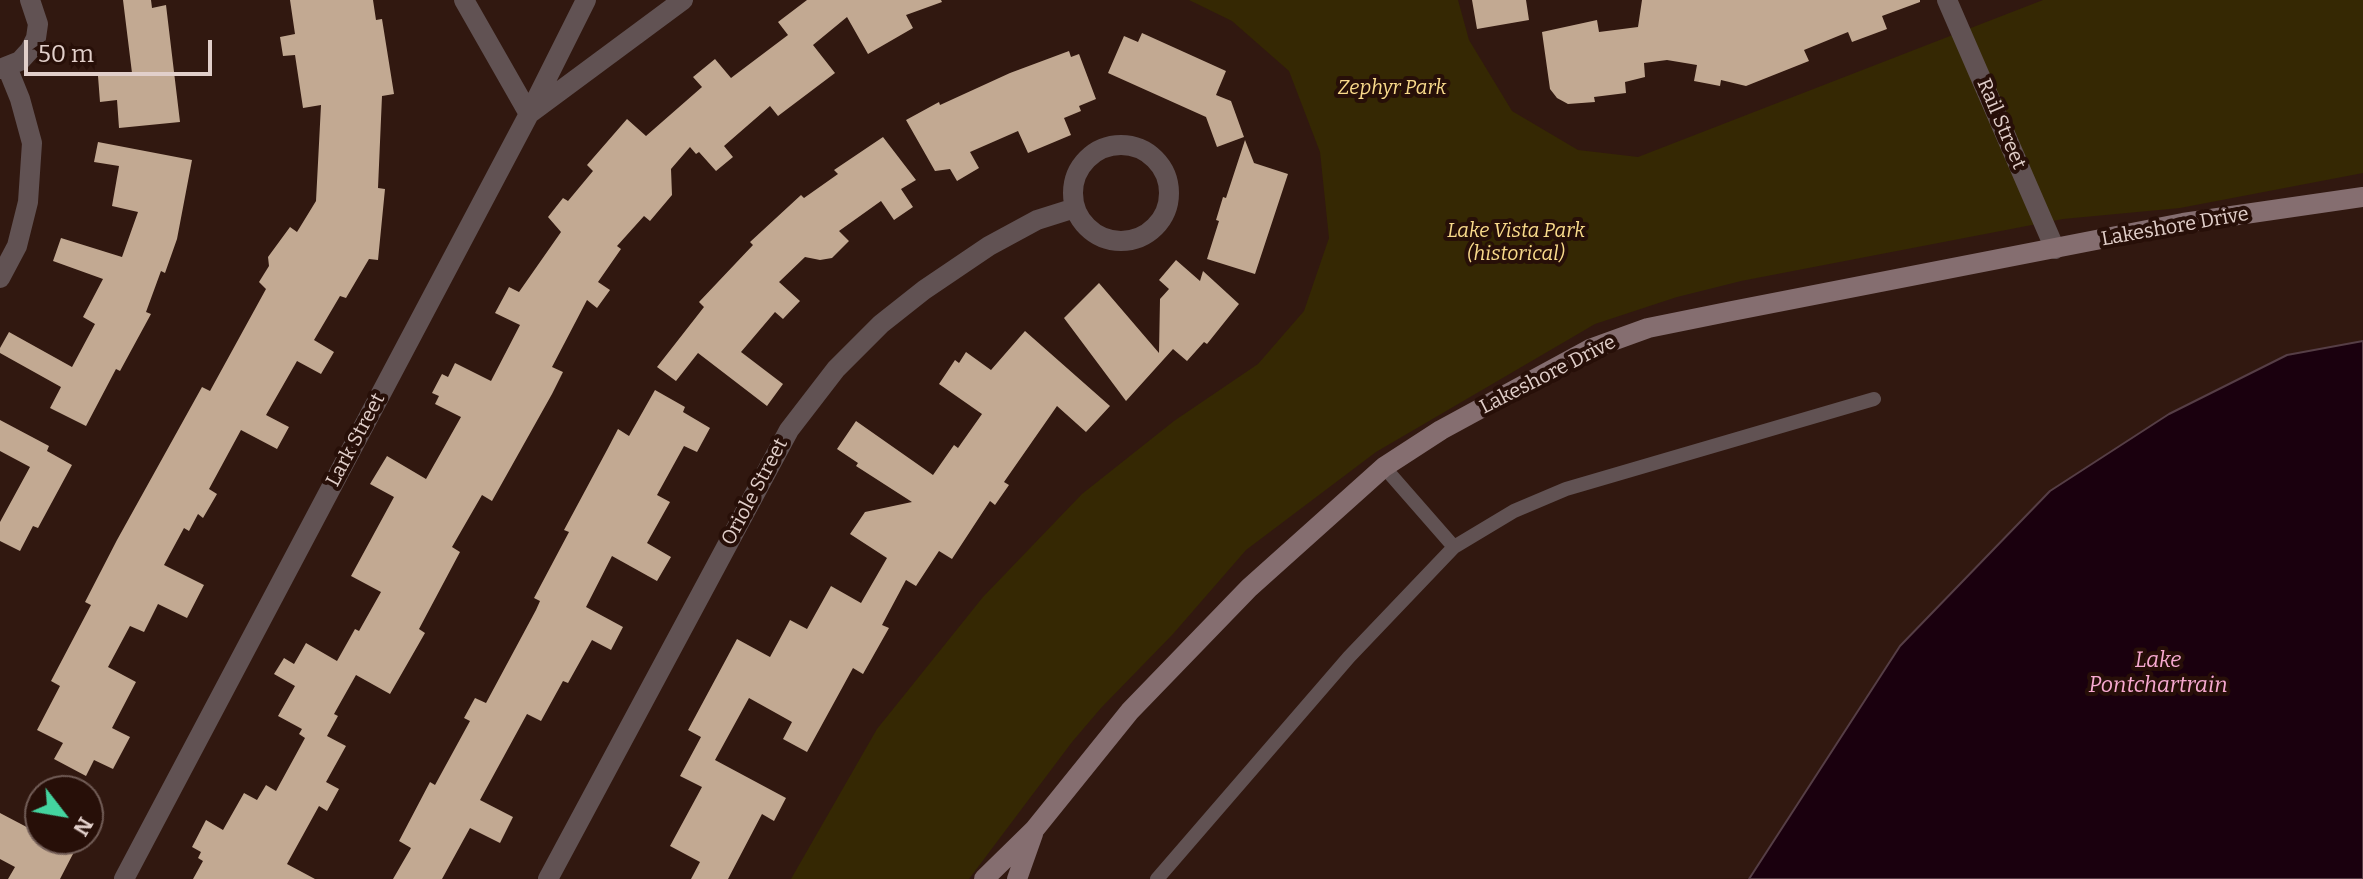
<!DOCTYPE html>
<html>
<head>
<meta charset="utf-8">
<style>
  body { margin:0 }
  #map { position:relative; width:2363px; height:879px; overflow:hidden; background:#311810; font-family:Bitter,serif }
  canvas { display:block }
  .north { position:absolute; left:24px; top:775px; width:80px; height:80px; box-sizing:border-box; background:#270f08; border:2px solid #715c56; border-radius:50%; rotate:121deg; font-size:22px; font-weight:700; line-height:32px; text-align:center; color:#e1cfca }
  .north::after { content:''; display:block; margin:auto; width:28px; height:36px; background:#44d49f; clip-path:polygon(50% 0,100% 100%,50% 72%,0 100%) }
  .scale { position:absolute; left:24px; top:40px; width:188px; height:36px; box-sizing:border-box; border:4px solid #e1cfca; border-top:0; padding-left:10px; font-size:24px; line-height:28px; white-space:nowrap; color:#e1cfca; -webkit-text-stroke:6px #270f08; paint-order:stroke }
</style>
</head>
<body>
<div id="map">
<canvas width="2363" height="879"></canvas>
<div class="north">N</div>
<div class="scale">50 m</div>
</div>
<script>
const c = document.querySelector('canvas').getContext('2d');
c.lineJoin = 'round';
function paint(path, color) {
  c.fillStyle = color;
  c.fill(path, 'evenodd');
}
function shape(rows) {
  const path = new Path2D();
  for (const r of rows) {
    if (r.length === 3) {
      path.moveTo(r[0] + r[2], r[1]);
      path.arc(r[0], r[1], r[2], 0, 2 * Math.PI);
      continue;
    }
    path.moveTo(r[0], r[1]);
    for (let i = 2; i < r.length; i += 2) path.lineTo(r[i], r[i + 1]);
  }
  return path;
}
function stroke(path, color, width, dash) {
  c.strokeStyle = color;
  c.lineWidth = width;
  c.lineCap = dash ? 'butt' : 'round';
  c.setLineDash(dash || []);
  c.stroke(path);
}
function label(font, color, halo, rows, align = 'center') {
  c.font = font + ' Bitter,serif';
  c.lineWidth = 8;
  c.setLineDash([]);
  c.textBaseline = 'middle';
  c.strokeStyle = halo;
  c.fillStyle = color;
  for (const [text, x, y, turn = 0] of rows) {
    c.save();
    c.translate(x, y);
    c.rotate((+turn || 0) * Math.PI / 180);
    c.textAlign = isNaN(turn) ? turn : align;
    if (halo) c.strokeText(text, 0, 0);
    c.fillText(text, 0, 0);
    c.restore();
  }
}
paint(shape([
  [1189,0,1458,0,1469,40,1512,111,1578,150,1638,157,2043,0,2363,0,2363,173,2180,208,2063,219,1741,281,1677,297,1595,324,1376,452,1246,550,1173,634,1101,708,1072,742,969,879,791,879,877,729,983,597,1082,494,1174,421,1258,364,1304,311,1329,238,1320,152,1289,71,1232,21]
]), '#352803');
const water = shape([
  [2363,341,2363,879,1749,879,1900,646,2050,491,2169,414,2287,355,2363,341]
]);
paint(water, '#1a000e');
stroke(water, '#563e46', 2);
paint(shape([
  [123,0,151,0,152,8,166,5,180,122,119,128,117,100,100,102,98,76,132,73],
  [290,0,373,0,376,20,382,19,394,94,382,96,378,188,385,189,378,260,369,259,346,298,340,296,314,340,334,352,321,374,297,361,266,415,289,427,277,449,241,430,209,489,217,494,203,518,198,514,189,531,184,528,164,565,204,585,187,618,158,604,144,632,130,626,108,667,136,682,112,728,130,737,113,769,94,760,86,776,54,759,63,743,37,730,60,686,51,681,91,605,85,602,117,540,202,387,210,391,266,289,259,282,269,266,268,257,290,227,297,232,316,201,321,105,303,108,295,55,283,56,280,37,295,34],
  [807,0,941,0,942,2,906,15,913,28,868,54,847,17,813,45,835,73,778,116,770,106,724,146,733,157,716,171,699,152,696,154,690,147,671,169,672,195,650,221,644,216,617,246,621,249,598,282,610,290,597,308,587,300,552,367,563,372,552,394,492,501,482,495,452,547,460,552,419,629,425,633,390,694,356,675,334,714,338,716,327,736,346,746,326,782,339,789,327,811,319,806,287,864,315,879,193,879,203,861,198,858,201,852,192,847,206,820,223,830,244,793,257,800,266,785,276,791,305,738,299,734,302,729,278,716,295,686,274,674,284,658,294,664,306,643,337,661,355,629,359,631,381,592,351,576,394,497,370,484,387,456,426,479,461,417,435,404,439,396,432,393,442,374,448,377,455,363,491,381,520,325,495,313,509,287,519,292,561,232,548,217,563,198,568,201,593,171,587,165,627,119,646,136,702,87,693,77,715,59,731,78,788,35,778,22],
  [1472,0,1526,0,1529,20,1477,29],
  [1642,0,1920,0,1920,2,1882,16,1887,29,1852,42,1848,32,1804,50,1809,61,1746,86,1721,80,1720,86,1694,81,1697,65,1667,60,1644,63,1645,77,1625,82,1626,93,1594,97,1595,102,1568,104,1557,98,1550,89,1542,32,1597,20,1599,32,1638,27],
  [1142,33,1226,71,1216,95,1231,101,1244,137,1217,147,1206,117,1108,73,1124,36,1138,42],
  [1069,51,1071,57,1079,54,1096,99,1079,106,1081,111,1064,118,1071,135,1028,153,1018,131,970,152,979,168,957,181,950,169,935,171,906,120,939,102,940,105,1010,73],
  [883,137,916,180,901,189,913,207,894,220,881,201,839,231,849,241,832,258,820,260,805,257,779,282,800,301,783,319,775,312,741,352,783,384,767,406,698,353,676,381,657,367,704,307,699,302,753,245,750,242,801,195,804,198,838,174,834,170],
  [1245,140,1254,163,1288,174,1255,274,1207,259,1219,221,1216,220,1223,197,1226,198],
  [98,142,192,160,177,239,165,273,161,271,146,312,151,314,120,371,116,369,86,426,50,408,61,387,0,353,0,348,9,332,72,367,95,324,83,317,103,279,53,261,61,238,122,257,138,212,112,206,119,166,94,162],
  [1176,260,1200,281,1203,271,1239,304,1207,344,1204,342,1187,361,1173,349,1126,401,1064,318,1099,283,1159,353,1160,299,1169,289,1159,280],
  [1025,331,1110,406,1086,432,1057,406,1004,482,1009,485,995,505,990,501,952,559,939,551,916,586,906,580,882,625,889,628,863,674,853,668,807,752,783,739,792,722,749,698,715,760,786,798,774,821,762,814,728,879,691,879,700,862,670,846,702,787,680,776,701,737,688,730,737,639,770,657,790,620,807,629,831,586,861,603,887,558,850,534,865,512,912,502,856,466,858,463,837,449,856,421,933,475,954,445,958,448,982,414,939,384,955,360,959,363,966,352,991,370],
  [655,390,685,407,683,412,710,428,697,452,684,446,657,495,670,502,647,543,671,557,657,581,612,556,586,607,623,627,611,650,592,640,568,683,563,681,541,721,527,714,480,800,513,817,500,843,470,828,442,879,393,879,411,848,399,841,430,782,435,785,470,721,464,718,475,698,486,703,536,610,540,601,534,598,569,532,564,530,607,450,618,429,629,436],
  [0,420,49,446,47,451,72,465,38,528,33,526,20,551,0,541,0,522,30,467,0,451],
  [0,813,40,834,40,839,50,839,74,852,60,879,8,879,15,867,0,859]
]), '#c2a992');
stroke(shape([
  [1384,467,1454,547],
  [1157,879,1349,657,1454,547,1514,511,1566,489,1874,399]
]), '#615253', 14);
stroke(shape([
  [464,0,529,114,683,0],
  [1947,0,2055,249],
  [0,69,20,61,30,50,36,38,38,24,30,0],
  [1121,193,48],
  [0,278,17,246,28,202,32,143,20,99,7,67],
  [124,879,529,114,586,0],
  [548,879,789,430,836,369,881,324,924,290,989,246,1037,220,1075,208]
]), '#615253', 20);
stroke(shape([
  [984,879,1034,830,1130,711,1249,588,1384,467,1441,430,1590,349,1648,328,1732,311,2183,223,2363,197],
  [1017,879,1033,834]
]), '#856e70', 20);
label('italic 20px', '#f9da8b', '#270f08', [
  ["Zephyr Park",1392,88],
  ["Lake Vista Park",1516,231],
  ["(historical)",1516,254]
]);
label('20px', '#e1cfca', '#270f08', [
  ["Rail Street",2001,124,67],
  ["Lakeshore Drive",2175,227,-10],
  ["Lakeshore Drive",1548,375,-27],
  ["Lark Street",356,440,-62],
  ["Oriole Street",755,492,-62]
]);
label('italic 22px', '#f7a9d0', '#270f08', [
  ["Lake",2158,661],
  ["Pontchartrain",2158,686]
]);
</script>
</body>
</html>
